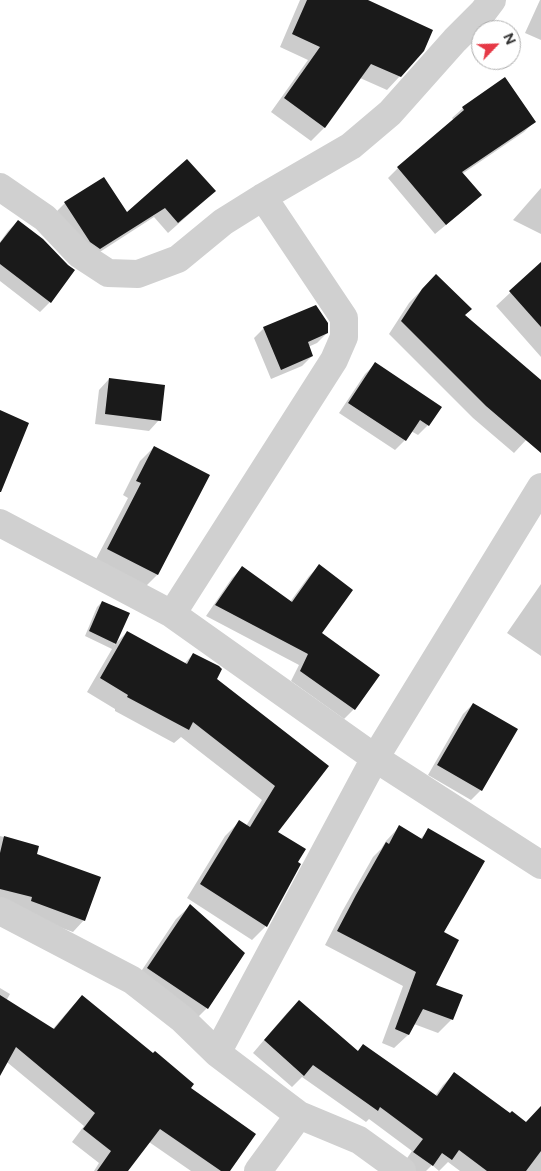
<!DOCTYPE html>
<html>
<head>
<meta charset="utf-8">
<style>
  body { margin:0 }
  #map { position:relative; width:541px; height:1171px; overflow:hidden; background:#fff; font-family:Figtree,sans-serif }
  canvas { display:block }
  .north { position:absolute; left:471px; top:20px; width:50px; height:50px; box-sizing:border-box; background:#fff; border:1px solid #adadad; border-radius:50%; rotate:66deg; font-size:14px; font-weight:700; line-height:20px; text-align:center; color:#333 }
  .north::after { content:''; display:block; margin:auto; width:18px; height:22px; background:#e63946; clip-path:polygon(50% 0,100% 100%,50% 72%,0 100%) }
</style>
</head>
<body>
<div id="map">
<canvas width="541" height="1171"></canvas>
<div class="north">N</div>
</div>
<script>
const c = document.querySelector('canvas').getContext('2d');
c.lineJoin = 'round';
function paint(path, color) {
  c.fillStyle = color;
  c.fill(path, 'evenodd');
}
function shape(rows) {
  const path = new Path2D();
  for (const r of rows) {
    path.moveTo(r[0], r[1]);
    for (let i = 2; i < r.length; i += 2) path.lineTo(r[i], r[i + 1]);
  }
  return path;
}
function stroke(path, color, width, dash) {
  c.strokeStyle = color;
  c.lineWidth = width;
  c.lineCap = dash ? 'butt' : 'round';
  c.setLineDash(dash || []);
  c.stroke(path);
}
paint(shape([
  [300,0,364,0,400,76,387,90,360,78,324,128,311,141,271,112,308,60,280,47],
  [540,0,541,0,541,40,525,33],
  [463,108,534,122,524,132,462,174,480,195,470,205,435,234,388,178,398,168,454,120,452,118],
  [541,188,541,234,513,220],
  [204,201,168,233,154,217,89,259,55,213,65,203,127,214],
  [18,221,50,302,40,312,0,281,0,242,8,231],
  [541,264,541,357,496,306],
  [436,275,463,316,541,382,541,424,514,453,473,418,389,334,409,303],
  [264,328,327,333,317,343,308,347,312,356,302,366,271,379,254,338],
  [375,364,428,425,418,435,411,431,405,440,395,450,339,413,365,374],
  [109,379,159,420,149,431,95,424,99,390],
  [154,447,208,475,157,575,143,589,94,563,128,498,123,495,140,461],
  [319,566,320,633,354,709,344,719,291,681,299,665,206,616,232,578,242,568,290,602,309,576],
  [541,584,541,656,507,633],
  [102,602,128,614,114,645,127,632,184,664,193,654,215,679,327,766,276,832,296,863,266,926,252,940,187,898,225,836,239,822,246,826,262,800,181,737,174,743,115,711,115,709,87,692,112,649,85,636,97,607],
  [473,704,481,790,471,800,428,775,463,714],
  [399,827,420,839,429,830,443,932,434,985,452,1019,438,1033,414,1024,408,1035,394,1048,382,1043,403,986,325,945,343,910,373,857,381,849,386,841],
  [0,836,38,847,36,855,84,920,73,932,20,913,0,903],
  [190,906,207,1008,193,1022,134,982,176,919],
  [0,988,10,994,6,1001,52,1030,70,1009,82,996,189,1089,229,1171,191,1171,149,1142,125,1171,94,1171,99,1163,72,1142,84,1126,2,1058,0,1049],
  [299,1001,357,1052,363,1045,435,1096,443,1085,454,1074,510,1114,526,1123,541,1106,541,1171,460,1171,448,1162,439,1171,432,1165,426,1171,412,1171,403,1164,412,1151,369,1119,366,1122,302,1077,292,1087,253,1053,287,1013]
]), '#0003');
paint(shape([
  [307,0,368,0,433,30,424,51,401,77,371,64,325,128,284,98,320,47,292,34],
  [505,77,536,122,462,172,482,195,446,225,397,167,464,110,462,107],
  [187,159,216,191,178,223,165,208,100,249,90,242,64,202,104,177,127,212],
  [18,220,43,239,68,265,75,270,51,303,0,264,0,243],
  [541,262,541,327,509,291],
  [436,274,472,309,465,315,541,380,541,453,486,406,401,321,422,289],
  [316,305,328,323,328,333,308,342,313,356,281,370,263,327],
  [375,362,442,407,429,426,420,420,406,441,348,403],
  [109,378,165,385,161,421,105,414],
  [0,410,29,423,1,492,0,492],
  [154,446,210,475,158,575,107,549,141,483,136,481],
  [319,564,353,590,322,633,380,675,355,710,300,671,308,654,215,605,242,566,292,602],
  [102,601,130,613,116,644,89,631],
  [127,631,187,664,193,653,219,666,222,669,217,679,329,766,278,832,306,849,298,862,301,864,267,927,200,884,239,820,250,827,275,786,193,722,189,730,127,697,128,695,100,678],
  [473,703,518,729,482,791,437,765],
  [399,825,422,839,428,828,485,861,444,932,459,940,436,985,463,995,453,1020,423,1009,409,1035,395,1029,416,972,337,931,356,895,386,842,389,844],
  [4,836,39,846,37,854,101,877,85,921,31,901,32,897,0,889,0,853],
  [190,904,245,953,208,1009,147,968],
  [0,995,54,1029,82,995,153,1053,155,1051,194,1084,191,1088,256,1134,230,1171,221,1171,160,1129,128,1171,97,1171,111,1151,83,1129,95,1113,16,1047,0,1076],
  [299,1000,358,1051,363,1044,437,1096,454,1072,510,1113,512,1111,526,1122,541,1106,541,1151,526,1171,487,1171,459,1150,452,1160,442,1153,433,1166,413,1152,423,1139,380,1107,378,1111,313,1065,304,1076,264,1040]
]), '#1a1a1a');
stroke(shape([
  [0,187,45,218,79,254,108,273,138,274,178,259,223,222,263,197,351,146,390,113,455,40,483,12,492,0],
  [0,523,172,614,375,758,541,865],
  [172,614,334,360,344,337,344,318,263,197],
  [0,911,132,980,182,1019,217,1053,299,1115,359,1140,402,1171],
  [217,1053,375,758,541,487],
  [258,1171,299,1115]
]), '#d0d0d0', 28);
</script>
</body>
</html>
